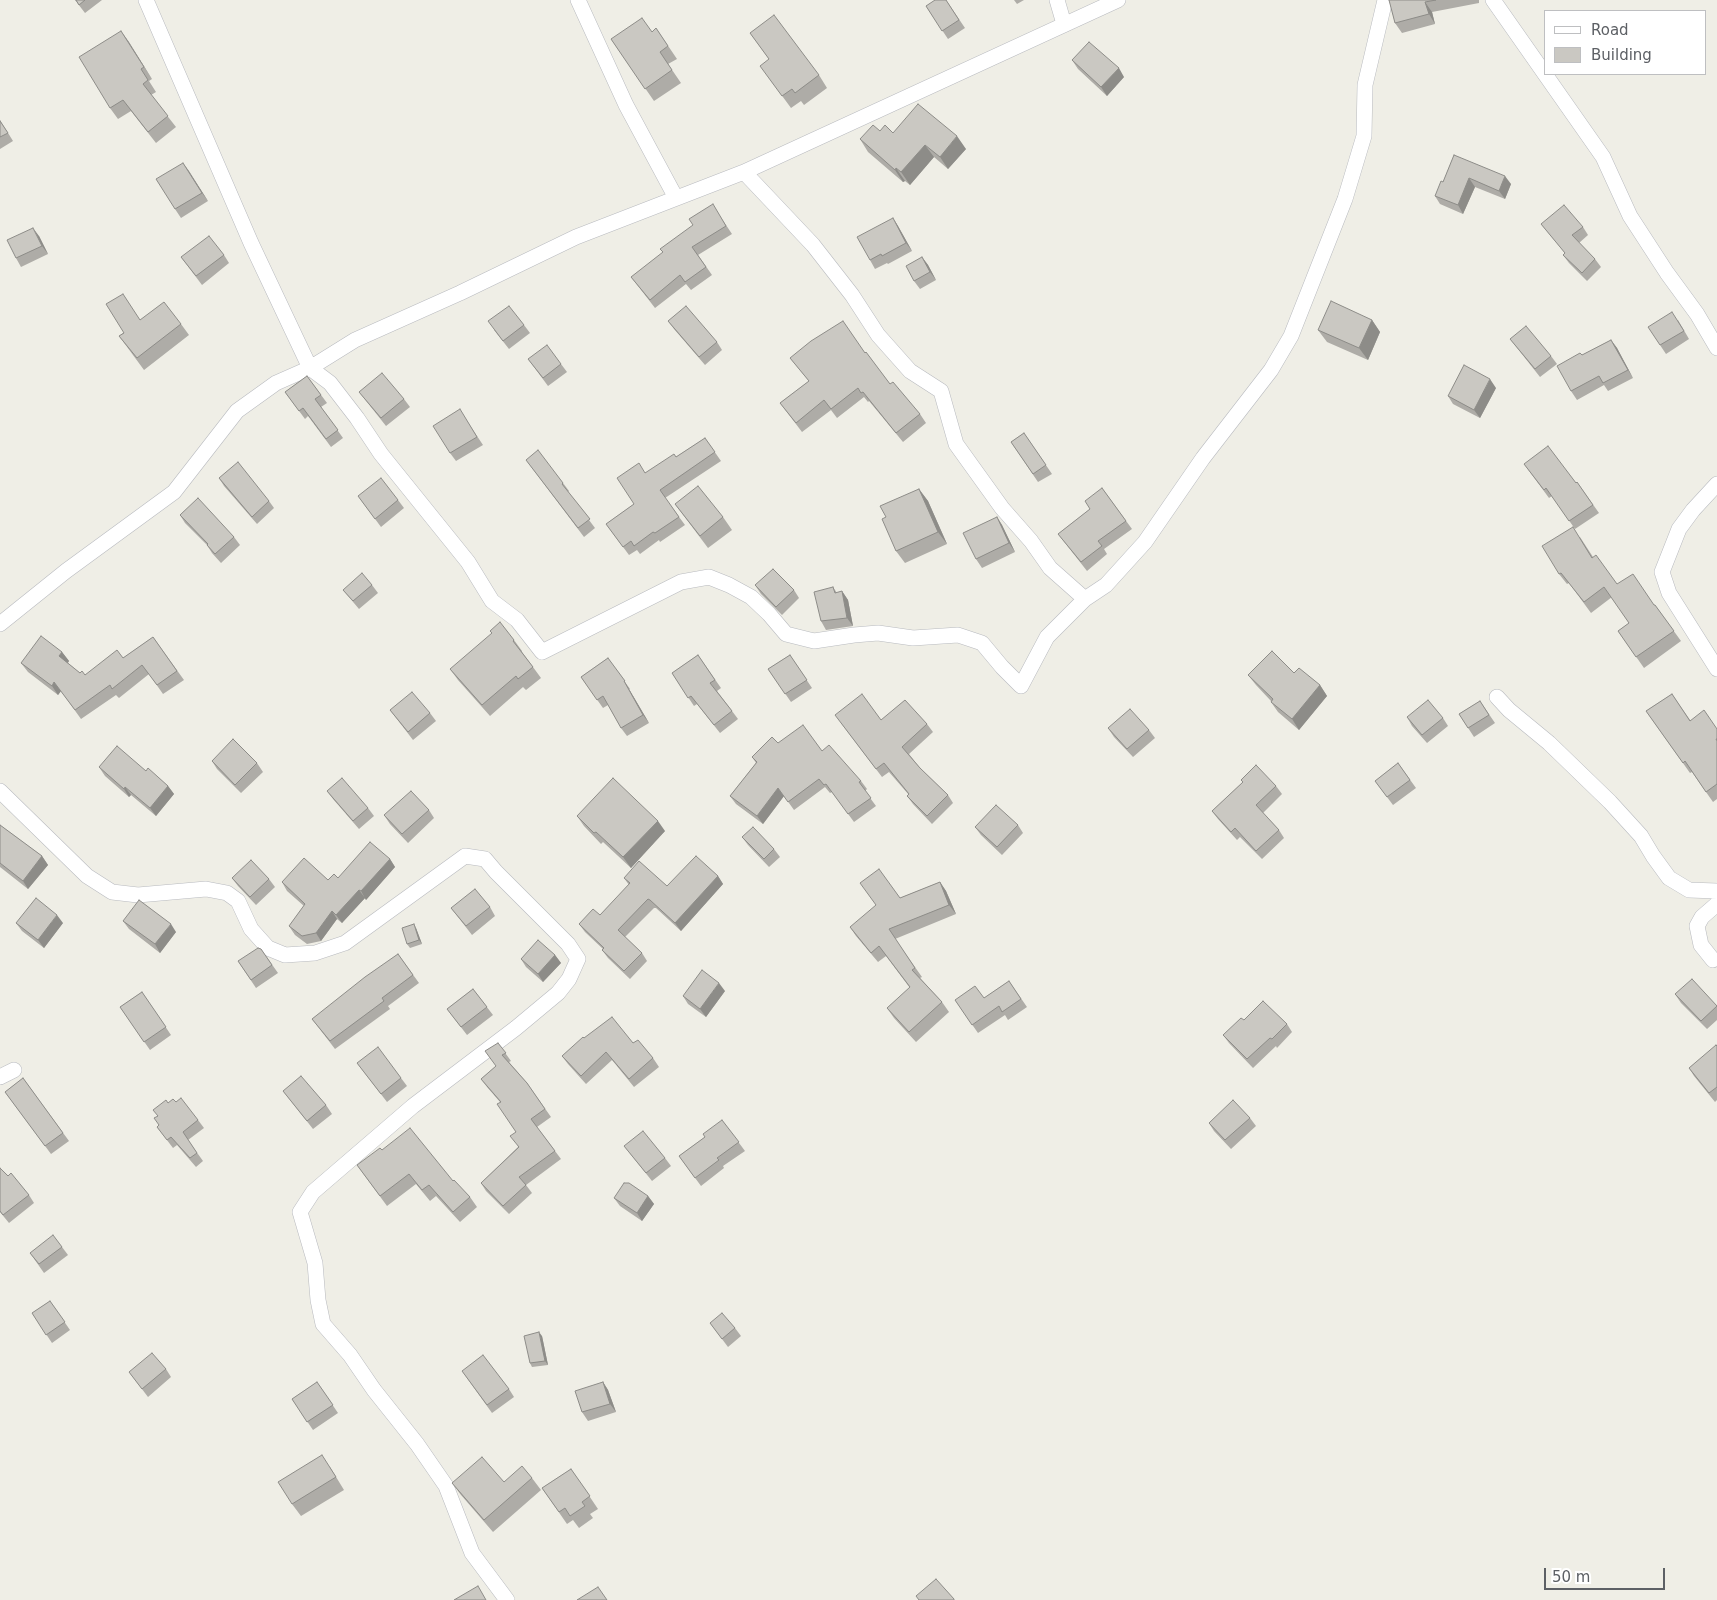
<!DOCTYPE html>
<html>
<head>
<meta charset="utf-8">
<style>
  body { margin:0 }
  #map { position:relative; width:1717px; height:1600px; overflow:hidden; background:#efeee6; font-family:"DejaVu Sans",sans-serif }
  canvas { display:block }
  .legend { position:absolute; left:1544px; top:10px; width:162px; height:65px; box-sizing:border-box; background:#fff; border:1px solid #bebfc1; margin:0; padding:6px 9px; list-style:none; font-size:15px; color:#5d6065 }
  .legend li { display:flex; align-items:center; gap:10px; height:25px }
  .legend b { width:25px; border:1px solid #bebfc1 }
  .scale { position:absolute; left:1544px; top:1568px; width:121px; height:22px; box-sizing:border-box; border:2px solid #5d6065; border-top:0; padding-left:6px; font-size:15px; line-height:18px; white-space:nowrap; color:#5d6065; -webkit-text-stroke:4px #fff; paint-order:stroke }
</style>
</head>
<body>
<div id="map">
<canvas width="1717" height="1600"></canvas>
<ul class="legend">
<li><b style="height:6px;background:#fff"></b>Road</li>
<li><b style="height:14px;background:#cac8c2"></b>Building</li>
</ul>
<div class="scale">50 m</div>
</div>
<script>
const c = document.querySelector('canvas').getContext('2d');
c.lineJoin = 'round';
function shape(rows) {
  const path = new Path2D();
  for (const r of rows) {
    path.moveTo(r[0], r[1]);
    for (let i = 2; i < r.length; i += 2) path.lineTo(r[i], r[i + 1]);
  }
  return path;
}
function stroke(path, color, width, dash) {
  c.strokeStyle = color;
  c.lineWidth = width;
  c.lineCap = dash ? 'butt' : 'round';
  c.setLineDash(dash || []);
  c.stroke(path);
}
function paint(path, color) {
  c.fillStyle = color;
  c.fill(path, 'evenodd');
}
const minor = shape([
  [146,0,251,243,310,368,330,383,357,418,381,454,468,562,492,601,517,620,542,652,681,582,709,577,729,585,751,597,769,614,786,634,814,641,854,635,878,633,913,638,958,635,982,643,1002,667,1021,686,1047,637,1085,599,1106,585,1145,542,1203,458,1271,370,1291,336,1345,199,1364,136,1365,85,1385,0],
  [578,0,626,105,676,198],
  [1057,0,1064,24],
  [1493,0,1603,157,1630,216,1667,273,1697,314,1717,348],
  [744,172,813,245,852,295,878,335,910,371,941,391,956,444,1002,508,1031,541,1050,568,1085,599],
  [1717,484,1693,510,1679,529,1662,572,1669,593,1717,669],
  [0,624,66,571,174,492,237,411,276,383,310,368,355,340,460,293,576,237,744,172,1118,0],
  [1497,697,1509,710,1549,743,1610,802,1641,836,1653,856,1669,878,1689,890,1717,891],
  [0,791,87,876,112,892,138,895,206,889,227,893,238,901,251,929,268,948,285,955,315,953,345,943,465,856,485,859,496,872,568,944,578,959,569,979,558,993,516,1028,413,1106,313,1192,300,1212,315,1263,318,1300,323,1324,350,1355,374,1390,417,1444,446,1486,472,1553,507,1600],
  [1713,960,1701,945,1697,926,1702,917,1717,904],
  [0,1077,14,1070]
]);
stroke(minor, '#b8babf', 16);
stroke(minor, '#fff', 15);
paint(shape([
  [75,0,102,0,85,13],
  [946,0,965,28,948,39,926,6],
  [1014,0,1024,0,1017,4],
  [1389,0,1479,0,1479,3,1432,12,1435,24,1402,33,1395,23],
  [656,28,677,59,668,64,681,83,654,101,611,39,652,32],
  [121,31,152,79,149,81,156,92,151,95,176,127,156,143,131,111,118,119,110,108],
  [750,33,819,75,827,88,804,105,801,101,791,108,769,78,769,59],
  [1072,60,1124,77,1107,96,1078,69],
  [0,120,13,141,0,149],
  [880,131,893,133,966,149,948,169,934,157,910,185,905,181,903,182,868,152,860,139],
  [1454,155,1511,184,1505,199,1475,187,1463,214,1440,204,1435,196,1443,182],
  [183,163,208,201,181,218,175,209],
  [718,213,732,234,698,255,712,275,691,290,686,284,655,308,631,277],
  [893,218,898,226,912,251,888,264,887,263,875,269,870,260],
  [1541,224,1583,227,1588,235,1579,243,1595,259,1601,267,1587,281,1569,263,1563,255,1565,253],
  [39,236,48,254,21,267,16,258],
  [224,255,229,263,202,285,181,257],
  [922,257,928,265,936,280,920,289,914,281],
  [140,320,181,324,189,335,144,370,119,336],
  [1372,320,1380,332,1368,360,1327,342,1318,330],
  [1678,320,1689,339,1666,354,1660,345],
  [668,321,717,342,722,350,705,365,674,329],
  [524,325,530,333,509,349,494,330],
  [1510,339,1551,356,1557,364,1540,377],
  [1611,340,1617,348,1633,378,1608,391,1604,385,1577,400,1571,391,1582,355],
  [865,353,890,384,920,414,926,423,903,442,869,401,868,402,864,397,837,418,831,410,802,432,780,403,809,381,790,358],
  [528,359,561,364,567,372,548,386],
  [307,376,327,403,321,407,343,438,331,447,308,416,305,419,285,392],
  [1496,388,1480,418,1453,404,1448,396],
  [359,392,404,399,410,407,386,426],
  [465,418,483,445,456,461,450,453],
  [1024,433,1052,474,1038,482,1011,442],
  [705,438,721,461,665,498,685,525,660,542,659,540,640,554,637,550,629,555,606,524,634,504,645,473,676,457],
  [526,460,563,483,569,491,568,492,595,528,584,537],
  [1524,464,1576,483,1577,482,1599,513,1575,529,1552,496,1549,498],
  [219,478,269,501,274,508,257,524,224,486],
  [1102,488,1132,529,1104,549,1107,554,1087,571,1058,534,1090,509],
  [919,489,928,501,947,544,905,563,896,551,886,517],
  [358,496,398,500,404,508,381,527],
  [675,504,723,517,732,530,708,548],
  [180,515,234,537,240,545,221,563,212,553,207,545,185,523],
  [997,517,1002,525,1015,552,982,568,976,559],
  [1580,537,1593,557,1617,584,1654,605,1655,605,1681,641,1644,668,1618,631,1629,623,1612,597,1591,613,1569,583,1567,584,1559,574],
  [372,585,378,593,359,609,343,590],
  [755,585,794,590,799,598,782,615,761,594],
  [833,587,837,593,842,591,848,600,853,626,826,630,821,621],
  [153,637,184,680,163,694,149,674,119,698,116,695,81,719,61,691,58,695,28,672,21,663,62,652,69,661,68,663,80,673,85,675,123,658],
  [514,640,522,651,522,652,541,678,526,690,523,687,490,716,458,680,450,669],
  [698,655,721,688,717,691,738,719,720,733,697,704,694,706,672,673],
  [790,655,812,688,791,702,768,669],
  [608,658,630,689,629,689,649,723,627,736,621,728,608,705,603,708,581,677],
  [1294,673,1320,685,1327,696,1299,730,1278,712,1271,702,1271,701,1256,685,1248,675],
  [1672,694,1690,720,1717,729,1717,799,1713,802,1692,772,1690,773,1646,711],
  [1480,701,1495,723,1474,737,1459,714],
  [390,710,430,713,436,721,413,740],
  [1407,717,1443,718,1448,726,1427,743,1412,726],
  [881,720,927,724,933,732,909,754,920,768,948,795,953,803,932,824,913,804,907,796,909,795,889,772,882,777,841,723],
  [1108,728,1149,730,1155,738,1133,757,1114,737],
  [778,743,822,751,861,781,867,789,865,791,876,806,854,822,832,792,830,793,825,787,794,810,784,796,763,824,736,804,730,796,756,763,752,757],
  [212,761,257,763,263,772,241,793,217,769],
  [1398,763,1416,788,1393,805,1375,781],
  [99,767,146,771,168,786,174,794,156,816,131,795,129,797,105,776],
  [1241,780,1276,786,1282,794,1263,813,1279,830,1284,838,1262,859,1240,837,1237,840,1218,819,1212,811,1243,782],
  [327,791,368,808,374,816,359,829,333,799],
  [429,810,434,818,408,843,390,824,384,815],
  [577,816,665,831,631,868,603,842,601,844,584,826],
  [0,825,42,856,48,865,28,889,0,867],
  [1018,825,1023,833,1002,855,981,835,975,827],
  [742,837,774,849,780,857,769,867,748,845],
  [390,859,395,867,366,900,365,898,342,923,337,919,321,941,307,944,295,935,289,926,304,906,287,891,282,882,328,880,338,878],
  [718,876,723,884,681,931,656,908,654,908,625,937,642,953,647,961,630,979,608,958,602,950,603,949,585,932,579,924,600,915,629,885,624,878,667,886],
  [232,878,269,879,275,887,256,905,238,886],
  [940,882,946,891,956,914,895,939,922,977,920,978,942,1002,949,1012,916,1042,894,1018,887,1008,910,988,886,956,878,962,856,936,850,927,900,898],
  [490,907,495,916,472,935,451,908],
  [123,921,176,932,160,953,129,929],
  [16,923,63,923,44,948,22,931],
  [416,928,422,944,410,948,407,944],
  [261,949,278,973,256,988,238,961],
  [398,954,419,983,388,1006,390,1009,335,1049,312,1019],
  [555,955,561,963,543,982,526,967,521,959],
  [1009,981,1027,1007,1008,1020,1005,1015,978,1033,955,1000,984,998],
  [473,989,493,1015,467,1035,447,1009],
  [725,991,706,1017,688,1004,683,996],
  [142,992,171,1035,150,1050,120,1007],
  [1675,994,1717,1006,1717,1020,1707,1029,1681,1003],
  [1244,1020,1287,1024,1292,1032,1277,1048,1276,1046,1253,1068,1229,1043,1223,1035],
  [584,1038,633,1043,653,1058,659,1067,634,1087,612,1060,586,1084,568,1064,562,1056],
  [498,1043,511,1061,509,1062,527,1083,551,1117,537,1127,561,1159,526,1185,532,1193,509,1214,486,1191,481,1183,518,1147,516,1132,500,1102,487,1087,481,1079,496,1066],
  [1717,1046,1717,1100,1715,1102,1694,1076,1689,1068],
  [357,1063,401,1078,407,1086,387,1102],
  [23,1078,69,1141,51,1154,5,1092],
  [283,1091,326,1105,332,1114,313,1129],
  [176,1102,198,1120,204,1128,188,1140,203,1161,196,1167,177,1145,173,1148,157,1127,159,1126,157,1116,168,1103],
  [1250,1118,1256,1126,1231,1149,1214,1131,1209,1123],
  [722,1120,745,1151,723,1166,724,1168,701,1186,679,1156,705,1137],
  [624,1146,665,1158,671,1166,652,1181],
  [382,1150,453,1181,470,1197,477,1207,460,1222,436,1196,430,1201,416,1184,387,1206,357,1165],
  [0,1168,29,1195,34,1203,9,1223,0,1212],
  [648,1196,654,1204,642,1221,620,1206,614,1198],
  [62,1247,68,1255,44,1273,30,1253],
  [50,1301,70,1330,52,1343,32,1313],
  [710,1323,735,1328,741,1336,728,1347],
  [542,1336,548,1365,532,1367,530,1363],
  [166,1369,171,1377,148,1397,129,1372],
  [462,1371,509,1389,514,1397,492,1413],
  [317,1382,338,1413,313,1430,292,1399],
  [603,1382,608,1390,616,1412,588,1421,582,1412],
  [330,1467,344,1490,301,1516,292,1504],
  [571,1469,598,1509,590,1514,593,1518,579,1528,573,1520,567,1524,542,1488],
  [532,1478,541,1490,493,1532,461,1495,452,1483,504,1482]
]), '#aeaca7');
paint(shape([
  [1425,2,1432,12,1435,24,1429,14],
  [121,31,129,42,152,79,144,67],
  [1119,68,1124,77,1107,96,1101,87],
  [957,136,966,149,948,169,940,157],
  [925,145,934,157,910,185,901,172],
  [183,163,189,171,208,201,202,193],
  [896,168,905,181,903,182,895,170],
  [1505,176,1511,184,1505,199,1499,191],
  [1469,178,1475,187,1463,214,1458,205],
  [893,218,898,226,912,251,906,243],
  [33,228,39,236,48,254,42,246],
  [922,257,928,265,936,280,930,272],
  [1372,320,1380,332,1368,360,1359,348],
  [1611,340,1617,348,1633,378,1628,370],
  [1490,379,1496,388,1480,418,1474,410],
  [919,489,928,501,947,544,938,532],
  [997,517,1002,525,1015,552,1009,543],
  [842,591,848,600,853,626,847,618],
  [62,652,69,661,65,666,59,656],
  [624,681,629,689,649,723,643,715],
  [54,682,61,691,58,695,52,686],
  [1320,685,1327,696,1299,730,1292,719],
  [168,786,174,794,156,816,150,808],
  [125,787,131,795,129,797,124,789],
  [778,788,784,796,763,824,757,816],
  [658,821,665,831,631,868,623,857],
  [42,856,48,865,28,889,23,881],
  [390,859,395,867,366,900,361,891],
  [718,876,723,884,681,931,675,923],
  [940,882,946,891,956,914,949,905],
  [359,890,365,898,342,923,336,915],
  [332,911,337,919,321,941,316,933],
  [57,915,63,923,44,948,38,940],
  [171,924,176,932,160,953,155,944],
  [414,924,416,928,422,944,419,940],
  [555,955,561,963,543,982,538,974],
  [719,983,725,991,706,1017,700,1009],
  [648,1196,654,1204,642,1221,637,1213],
  [539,1332,542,1336,548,1365,545,1361],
  [603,1382,608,1390,616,1412,610,1404]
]), '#8d8c88');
const building = shape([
  [76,0,85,0,79,5,76,0],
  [935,0,946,0,959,20,942,31,926,6,935,0],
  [1389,0,1436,0,1425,2,1429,14,1395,23,1389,0],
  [774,15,819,75,795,93,792,89,782,96,760,66,769,59,750,33,774,15],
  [642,18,652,32,656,28,668,46,660,52,672,70,645,89,611,39,642,18],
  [121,31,144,67,141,69,148,80,143,84,168,116,148,132,123,100,110,108,79,57,121,31],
  [1089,42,1119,68,1101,87,1072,60,1089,42],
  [918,104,957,136,940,157,925,145,901,172,896,168,895,170,860,139,873,125,880,131,885,125,893,133,918,104],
  [0,121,8,133,0,137,0,121],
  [1454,155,1505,176,1499,191,1469,178,1458,205,1435,196,1441,181,1443,182,1454,155],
  [183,163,202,193,175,209,156,179,183,163],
  [713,204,726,226,692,247,706,267,685,282,680,275,650,300,631,277,663,252,660,249,693,225,689,219,713,204],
  [1564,205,1583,227,1572,235,1595,259,1582,273,1563,255,1565,253,1541,224,1564,205],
  [893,218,906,243,882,256,881,254,870,260,857,237,893,218],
  [33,228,42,246,16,258,7,240,33,228],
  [209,236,224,255,196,276,181,257,209,236],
  [922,257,930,272,914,281,906,266,922,257],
  [123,294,140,320,164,302,181,324,137,358,119,336,124,333,106,304,123,294],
  [1331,301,1372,320,1359,348,1318,330,1331,301],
  [509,306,524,325,503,341,488,321,509,306],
  [686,306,717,342,699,357,668,321,686,306],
  [1672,312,1684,331,1660,345,1648,327,1672,312],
  [843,321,865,353,866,352,890,384,893,382,920,414,896,433,863,392,861,393,858,388,831,409,824,400,796,423,780,403,809,381,790,358,811,341,843,321],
  [1526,326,1551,356,1535,369,1510,339,1526,326],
  [1611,340,1628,370,1603,383,1599,376,1571,391,1557,366,1580,353,1582,355,1611,340],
  [547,345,561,364,543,378,528,359,547,345],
  [1464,365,1490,379,1474,410,1448,396,1464,365],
  [382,373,404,399,381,418,359,392,382,373],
  [307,376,321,395,315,399,338,430,326,439,303,408,299,411,285,392,307,376],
  [460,409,477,437,450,453,433,426,460,409],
  [1024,433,1046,465,1033,474,1011,442,1024,433],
  [705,438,715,452,660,490,679,517,655,533,653,532,634,546,631,541,623,547,606,524,634,504,617,478,639,463,645,473,674,454,676,457,705,438],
  [1548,446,1576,483,1577,482,1593,505,1569,521,1546,488,1544,490,1524,464,1548,446],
  [538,450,563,483,562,484,590,519,578,528,526,460,538,450],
  [238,462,269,501,252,517,219,478,238,462],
  [381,478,398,500,375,519,358,496,381,478],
  [698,486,723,517,700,536,675,504,698,486],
  [1102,488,1126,521,1098,541,1102,546,1081,562,1058,534,1090,509,1085,501,1102,488],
  [919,489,938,532,896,551,882,519,886,517,880,506,919,489],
  [198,498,234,537,215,554,207,545,208,544,180,515,198,498],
  [997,517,1009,543,976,559,963,533,997,517],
  [1573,527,1592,558,1596,555,1617,584,1633,574,1654,605,1655,605,1674,631,1636,657,1618,631,1629,623,1604,587,1584,602,1561,573,1559,574,1542,546,1573,527],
  [773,569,794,590,776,607,755,585,773,569],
  [362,573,372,585,353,601,343,590,362,573],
  [833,587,835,593,842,591,847,618,821,621,814,592,833,587],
  [500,622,514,640,513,641,533,667,518,679,516,676,482,705,450,669,492,633,490,631,500,622],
  [41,636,62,652,59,656,80,673,82,671,85,675,117,650,123,658,153,637,177,671,157,685,142,665,112,689,110,685,75,710,54,682,52,686,21,663,41,636],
  [1272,651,1294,673,1299,668,1320,685,1292,719,1271,702,1273,699,1248,675,1272,651],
  [698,655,715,680,710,683,732,711,714,725,691,696,688,698,672,673,698,655],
  [790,655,807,680,785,694,768,669,790,655],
  [608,658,625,681,624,681,643,715,621,728,603,696,597,700,581,677,608,658],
  [412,692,430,713,408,732,390,710,412,692],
  [862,694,881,720,905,700,927,724,902,747,920,768,948,795,927,816,907,796,909,794,884,763,876,769,835,715,862,694],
  [1672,694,1690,721,1704,710,1717,729,1717,739,1716,739,1717,741,1717,784,1706,792,1685,761,1683,763,1646,711,1672,694],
  [1428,700,1443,718,1422,735,1407,717,1428,700],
  [1480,701,1489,715,1468,728,1459,714,1480,701],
  [1130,709,1149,730,1127,749,1108,728,1130,709],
  [803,725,822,751,829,745,861,781,859,782,871,798,848,814,826,784,824,785,819,779,788,802,778,788,757,816,730,796,757,762,752,757,772,737,778,743,803,725],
  [233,739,257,763,235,785,212,761,233,739],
  [117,746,146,771,148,768,168,786,150,808,125,787,124,789,99,767,117,746],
  [1398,763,1410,780,1387,797,1375,781,1398,763],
  [1256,765,1276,786,1256,805,1279,830,1256,851,1235,828,1231,832,1212,811,1243,782,1241,780,1256,765],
  [342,778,368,808,353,821,327,791,342,778],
  [613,778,658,821,623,857,596,832,594,833,577,816,613,778],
  [411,791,429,810,402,834,384,815,411,791],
  [996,805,1018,825,997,847,975,827,996,805],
  [0,825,42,856,23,881,0,863,0,825],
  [753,827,774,849,764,859,742,837,753,827],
  [370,842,390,859,361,891,359,890,336,915,332,911,316,933,302,936,289,926,305,904,282,882,304,858,328,880,334,874,338,878,370,842],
  [696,856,718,876,675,923,650,900,648,899,618,930,642,953,624,971,602,950,604,948,579,924,593,909,600,915,630,883,624,878,639,861,667,886,696,856],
  [251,860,269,879,250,897,232,878,251,860],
  [879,869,900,898,940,882,949,905,889,929,915,968,912,970,942,1002,909,1032,887,1008,910,987,879,946,871,953,850,927,876,905,860,883,879,869],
  [475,889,490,907,466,926,451,908,475,889],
  [36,898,57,915,38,940,16,923,36,898],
  [139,900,171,924,155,944,123,921,139,900],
  [414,924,419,940,407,944,402,928,414,924],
  [538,940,555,955,538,974,521,959,538,940],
  [258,948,261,949,272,965,251,980,238,961,258,948],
  [398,954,413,975,382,998,384,1001,330,1041,312,1019,365,977,398,954],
  [702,970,719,983,700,1009,683,996,702,970],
  [1692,979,1717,1006,1701,1021,1675,994,1692,979],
  [1009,981,1021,999,1002,1012,999,1006,972,1025,955,1000,975,986,984,998,1009,981],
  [473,989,487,1007,461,1027,447,1009,473,989],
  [142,992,166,1027,144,1042,120,1007,142,992],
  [1263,1001,1287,1024,1272,1039,1270,1038,1247,1059,1223,1035,1241,1018,1244,1020,1263,1001],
  [612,1017,633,1043,638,1040,653,1058,629,1079,606,1052,581,1076,562,1056,583,1037,584,1038,612,1017],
  [498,1043,506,1053,502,1055,527,1083,545,1109,531,1119,555,1151,519,1177,526,1185,503,1206,481,1183,519,1147,510,1136,516,1132,497,1104,501,1102,481,1079,496,1066,485,1051,498,1043],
  [1716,1045,1717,1046,1717,1087,1709,1093,1689,1068,1716,1045],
  [378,1047,401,1078,381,1094,357,1063,378,1047],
  [301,1076,326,1105,307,1121,283,1091,301,1076],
  [23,1078,63,1133,45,1146,5,1092,23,1078],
  [181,1098,198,1120,183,1132,197,1153,190,1158,171,1137,167,1140,157,1127,159,1125,154,1118,158,1116,153,1110,166,1100,168,1103,173,1099,176,1102,181,1098],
  [1233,1100,1250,1118,1225,1140,1209,1123,1233,1100],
  [722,1120,739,1142,717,1158,719,1160,695,1178,679,1156,705,1137,703,1134,722,1120],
  [410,1128,453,1181,454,1180,470,1197,453,1212,429,1185,422,1190,409,1174,380,1196,357,1165,380,1148,382,1150,410,1128],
  [643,1131,665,1158,646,1173,624,1146,643,1131],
  [0,1168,8,1176,11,1173,29,1195,3,1215,0,1211,0,1168],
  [624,1183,629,1183,648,1196,637,1213,614,1198,624,1183],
  [53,1235,62,1247,39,1264,30,1253,53,1235],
  [50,1301,65,1322,46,1335,32,1313,50,1301],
  [722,1313,735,1328,722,1339,710,1323,722,1313],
  [539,1332,545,1361,530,1363,524,1336,539,1332],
  [152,1353,166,1369,142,1389,129,1372,152,1353],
  [483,1355,509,1389,487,1405,462,1371,483,1355],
  [317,1382,333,1405,307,1422,292,1399,317,1382],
  [603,1382,610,1404,582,1412,575,1391,603,1382],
  [322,1455,336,1477,292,1504,278,1482,322,1455],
  [482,1457,504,1482,522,1466,532,1478,484,1520,452,1483,482,1457],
  [571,1469,590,1496,582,1502,585,1506,570,1516,565,1508,559,1512,542,1488,571,1469],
  [936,1579,954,1599,954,1600,919,1600,916,1596,936,1579],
  [478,1586,486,1600,454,1600,478,1586],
  [598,1587,607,1600,577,1600,598,1587]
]);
paint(building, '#cac8c2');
stroke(building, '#8d8c88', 1);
</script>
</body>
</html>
